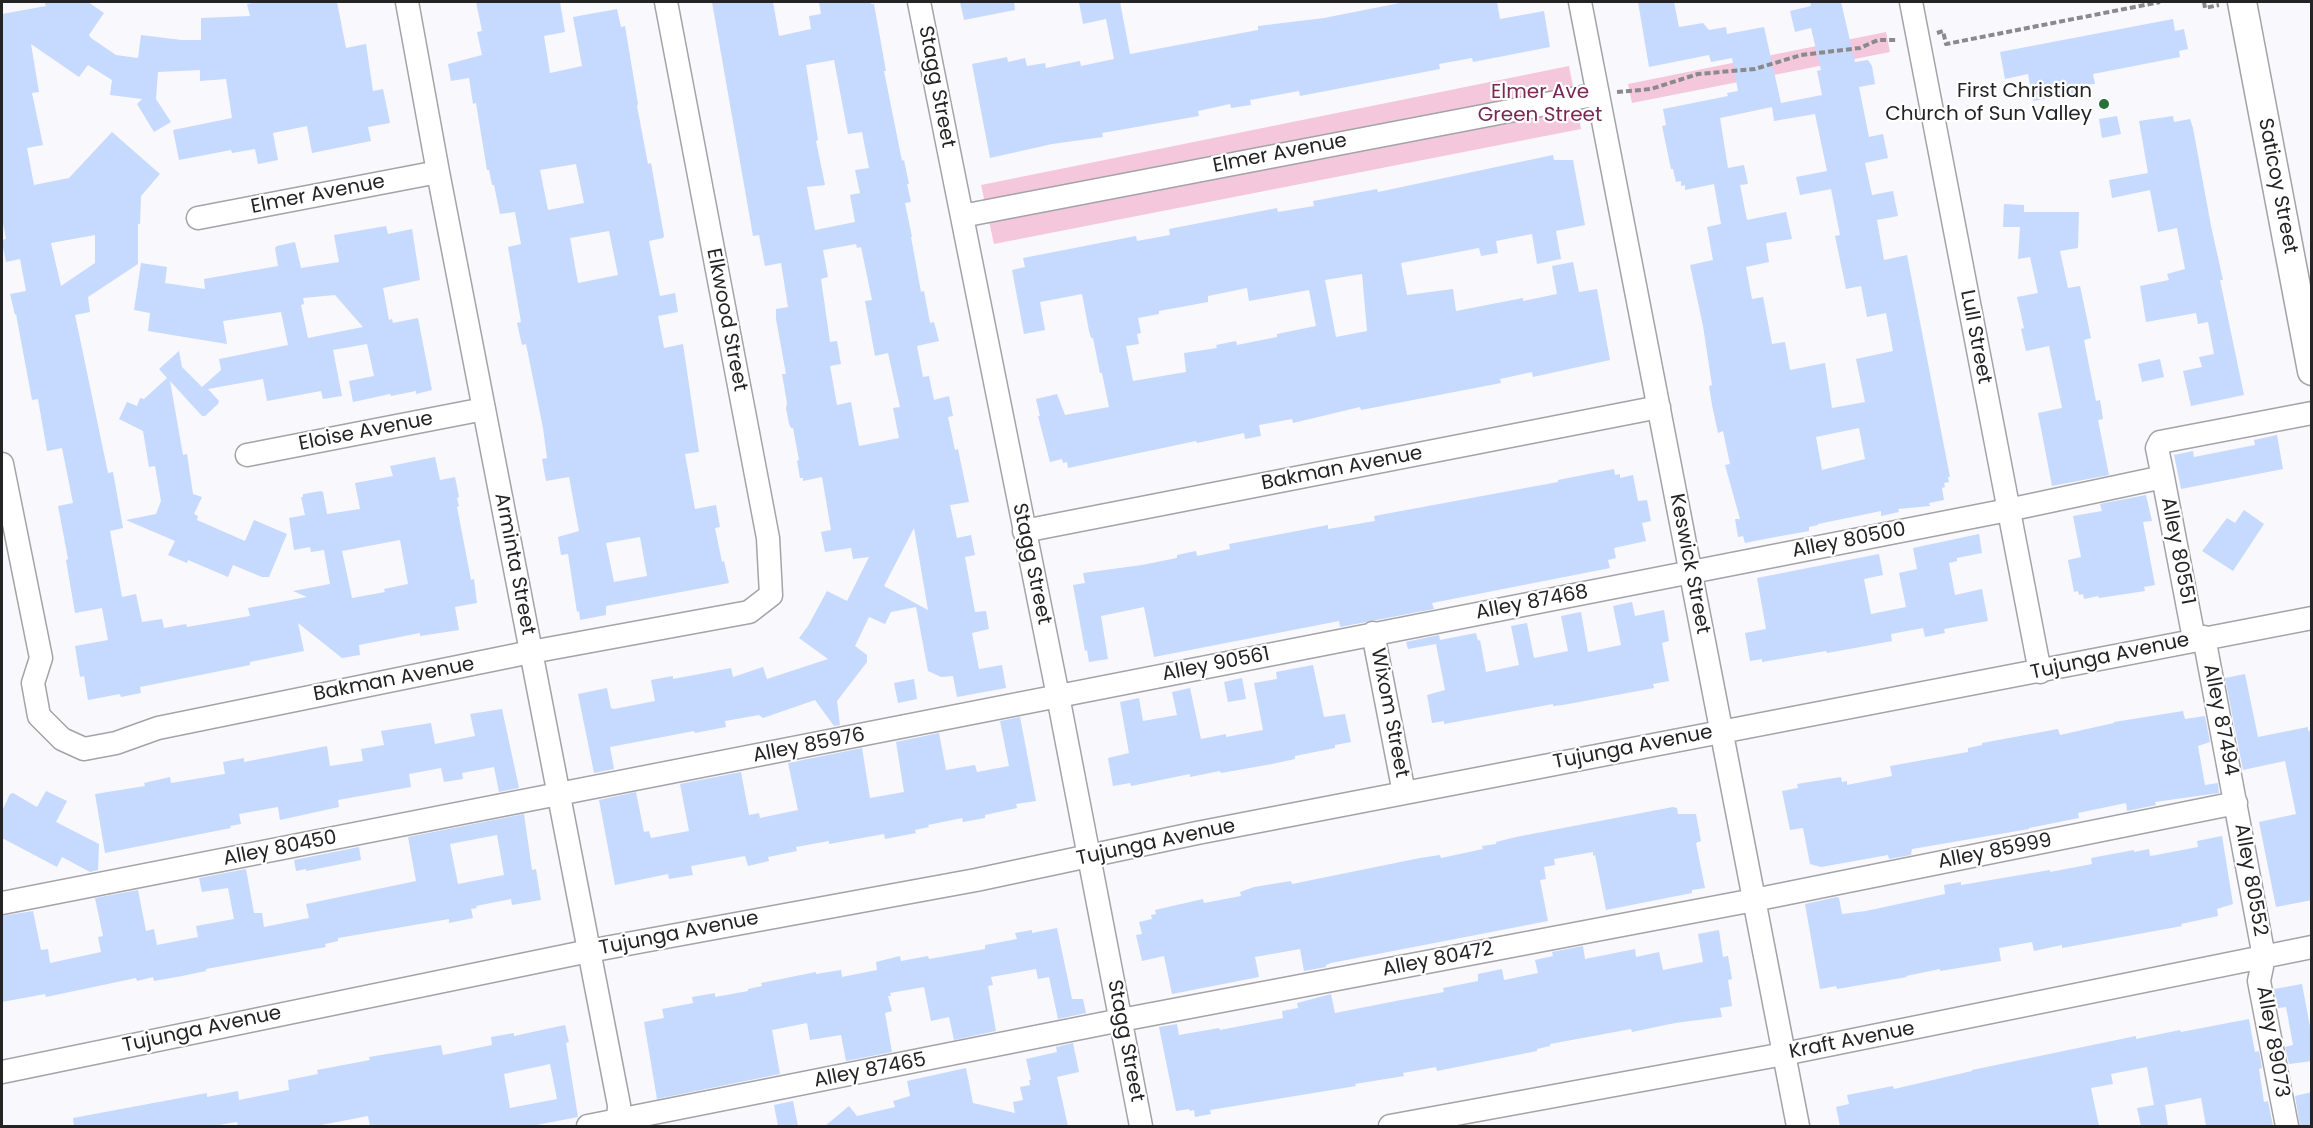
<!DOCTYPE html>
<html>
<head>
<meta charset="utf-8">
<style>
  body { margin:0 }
  #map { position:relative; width:2313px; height:1128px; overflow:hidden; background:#f9f8fc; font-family:Poppins,sans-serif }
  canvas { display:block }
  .frame { position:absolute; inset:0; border:3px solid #242425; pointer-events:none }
</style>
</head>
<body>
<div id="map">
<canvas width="2313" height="1128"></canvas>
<div class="frame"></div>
</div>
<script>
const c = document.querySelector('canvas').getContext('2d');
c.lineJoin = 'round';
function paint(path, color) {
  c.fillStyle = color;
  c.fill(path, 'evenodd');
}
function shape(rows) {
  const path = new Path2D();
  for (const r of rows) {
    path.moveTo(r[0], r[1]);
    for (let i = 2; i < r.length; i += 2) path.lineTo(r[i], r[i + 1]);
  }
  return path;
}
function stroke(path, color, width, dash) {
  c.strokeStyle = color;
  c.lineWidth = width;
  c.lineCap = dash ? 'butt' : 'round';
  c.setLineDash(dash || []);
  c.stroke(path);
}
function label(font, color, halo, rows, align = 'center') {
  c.font = font + ' Poppins,sans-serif';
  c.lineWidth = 4.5;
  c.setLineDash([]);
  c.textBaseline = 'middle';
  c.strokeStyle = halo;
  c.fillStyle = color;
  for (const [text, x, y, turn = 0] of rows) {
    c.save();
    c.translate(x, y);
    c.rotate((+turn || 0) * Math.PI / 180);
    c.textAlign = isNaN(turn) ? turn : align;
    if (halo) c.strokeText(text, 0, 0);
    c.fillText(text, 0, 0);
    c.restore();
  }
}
paint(shape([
  [1886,32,1890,52,1632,103,1628,84],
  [1569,66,1581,129,994,244,981,185]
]), '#f5c7dc');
paint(shape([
  [44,2,88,2,104,13,89,35,91,38,116,55,138,58,141,35,181,40,201,40,201,18,250,16,247,4,258,2,337,2,346,48,366,44,373,91,383,89,390,123,368,127,371,141,312,153,307,126,273,133,278,160,258,164,255,149,232,153,231,150,179,160,173,130,232,118,226,79,200,81,200,70,158,72,156,99,171,122,154,132,137,104,142,99,110,95,112,80,88,65,79,77,31,44,39,92,32,93,43,145,27,148,34,185,69,178,112,132,160,174,141,196,140,224,138,224,138,264,88,297,90,312,75,315,108,473,113,472,123,528,110,531,122,597,136,594,142,622,162,619,164,628,186,624,187,627,250,616,248,608,307,597,293,591,330,584,324,550,311,552,310,547,294,550,289,518,305,515,301,497,303,497,303,494,321,491,323,492,327,514,360,509,355,483,393,476,390,466,435,457,440,480,455,477,459,497,457,498,459,506,457,507,471,580,474,579,477,603,455,607,459,630,420,636,420,633,359,645,360,655,342,658,298,623,304,651,250,662,250,665,140,687,141,693,121,697,120,694,88,700,84,676,80,677,75,646,108,640,102,608,75,613,66,560,68,559,58,506,73,503,62,448,47,451,38,399,32,400,16,314,15,315,10,294,26,291,20,259,6,262,2,242,2,240,6,239,2,218,2,14,46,6],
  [95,235,95,263,61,286,51,243],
  [400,540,408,584,384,589,385,592,352,598,342,551],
  [476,2,560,2,565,32,544,36,550,73,582,66,573,17,617,9,621,27,625,26,638,104,637,106,648,164,651,163,664,236,663,238,649,241,660,296,675,293,678,312,658,316,664,348,683,344,699,452,685,454,695,509,716,505,720,527,715,528,722,562,724,561,729,583,606,606,606,615,580,620,579,611,577,612,568,554,561,555,558,537,579,531,569,477,546,481,542,459,547,458,543,428,526,344,522,345,517,323,521,322,508,247,521,244,515,212,500,214,494,185,492,185,489,170,487,170,476,103,473,104,469,78,451,81,448,64,482,55,477,32,482,31],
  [576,164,584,203,548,210,540,170],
  [609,231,618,275,578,283,570,238],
  [640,537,647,576,614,582,606,543],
  [712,2,773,2,779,36,811,29,809,16,821,14,819,2,871,2,871,4,874,4,886,71,884,71,902,161,904,160,909,184,907,184,911,202,905,203,912,237,911,237,921,292,924,291,930,323,934,322,939,341,917,346,923,377,929,376,934,400,949,396,953,416,948,417,955,450,958,449,969,502,950,505,957,538,971,535,975,555,965,557,975,612,986,611,989,629,972,633,979,669,1002,665,1006,688,957,697,953,676,941,677,928,671,916,607,891,612,885,624,869,617,855,646,867,655,867,662,837,701,840,725,834,726,815,700,763,718,759,715,725,721,726,727,695,733,694,731,610,747,614,769,594,773,578,694,607,688,611,708,614,709,655,701,651,680,673,676,673,679,731,668,733,677,763,667,767,679,828,659,799,638,808,626,827,591,847,601,869,557,853,559,851,548,825,552,821,532,831,530,822,477,803,481,803,478,800,478,797,461,799,460,793,428,791,428,789,424,786,408,787,403,782,374,786,374,776,319,776,309,788,307,781,263,765,266,759,235,753,236],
  [834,60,848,134,862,132,869,168,855,170,860,193,850,195,855,222,815,230,807,187,825,185,816,141,818,140,806,65],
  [856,244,857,248,861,247,872,300,865,301,875,356,888,353,900,407,893,408,899,438,859,446,851,402,837,405,830,366,841,364,837,341,830,342,821,279,828,277,823,250],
  [914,528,928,610,884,586],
  [960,2,1014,2,1015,10,964,20],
  [1079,2,1120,2,1130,54,1258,30,1258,26,1324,18,1405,2,1497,2,1500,19,1544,11,1550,47,1473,62,1472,58,1439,64,1440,69,1300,96,1299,91,1250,100,1251,105,1231,108,1230,104,1198,111,1199,116,1102,133,1103,137,1052,144,990,158,972,64,1007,57,1008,62,1025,58,1027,66,1045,63,1046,68,1080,61,1081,66,1114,59,1106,19,1083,24],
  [1638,2,1674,2,1679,27,1703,23,1709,30,1726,27,1727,34,1764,27,1781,103,1822,95,1817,71,1821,70,1811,28,1795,32,1790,11,1811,6,1810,2,1841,2,1855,62,1868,60,1872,66,1875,84,1859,87,1869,137,1883,134,1888,158,1865,163,1872,195,1893,191,1898,216,1877,220,1884,260,1907,255,1950,477,1948,477,1949,482,1944,483,1945,487,1942,488,1944,500,1929,503,1930,506,1898,509,1899,512,1881,516,1881,511,1818,524,1818,525,1809,527,1809,531,1770,538,1745,543,1743,536,1738,537,1735,519,1740,519,1725,465,1730,464,1723,431,1718,433,1712,405,1709,386,1712,385,1703,326,1690,265,1713,260,1707,227,1721,224,1714,184,1685,190,1685,185,1681,186,1681,181,1676,182,1673,169,1671,169,1662,126,1666,125,1663,109,1728,96,1727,93,1738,91,1732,58,1711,62,1709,55,1649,67],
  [1772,107,1774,121,1815,114,1827,171,1796,177,1800,195,1831,189,1840,235,1835,236,1846,289,1861,286,1867,317,1886,313,1893,351,1856,359,1865,402,1832,408,1825,363,1790,370,1785,342,1772,344,1763,297,1752,299,1746,267,1769,262,1766,243,1792,239,1786,212,1747,220,1740,185,1748,184,1744,165,1728,168,1720,118],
  [1859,428,1865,459,1822,470,1816,437],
  [2173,19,2175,31,2184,29,2188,49,2179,51,2180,57,2093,74,2095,84,2084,85,2084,92,2033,101,2028,74,2005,79,2000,52],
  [2117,116,2121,134,2102,138,2099,119],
  [2173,116,2174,122,2190,119,2193,128,2211,226,2223,280,2220,280,2244,395,2191,406,2183,371,2202,367,2199,357,2214,354,2208,322,2198,324,2196,313,2146,322,2140,286,2169,280,2167,274,2185,269,2177,228,2158,232,2150,190,2112,198,2109,180,2148,173,2139,121],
  [1553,155,1554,160,1573,160,1585,225,1556,231,1561,259,1537,264,1532,234,1496,241,1498,253,1481,256,1479,248,1401,263,1407,295,1453,289,1456,311,1523,298,1523,301,1557,294,1552,266,1573,262,1579,292,1597,289,1610,360,1533,377,1532,372,1500,379,1501,383,1361,410,1360,407,1293,423,1292,419,1259,425,1261,436,1245,439,1244,433,1197,443,1196,441,1068,468,1067,462,1063,463,1062,459,1050,462,1038,416,1040,416,1036,399,1057,394,1065,415,1109,407,1102,373,1100,373,1093,338,1091,338,1089,331,1082,294,1040,302,1045,330,1024,334,1012,270,1025,267,1023,258,1136,236,1137,241,1170,235,1169,229,1277,208,1278,212,1314,206,1313,201,1377,189,1378,192],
  [1362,274,1367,331,1336,337,1325,280],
  [1247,288,1249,301,1309,290,1316,326,1277,334,1277,337,1237,345,1236,341,1216,345,1217,348,1184,353,1186,372,1133,381,1126,346,1139,344,1137,334,1141,333,1138,318,1159,314,1159,311,1208,302,1208,296],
  [2004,204,2024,205,2024,212,2079,212,2078,248,2060,251,2068,288,2080,286,2091,338,2084,340,2096,401,2100,400,2103,419,2098,420,2109,475,2052,486,2038,413,2062,408,2049,346,2026,351,2021,329,2024,328,2017,297,2038,293,2030,257,2018,259,2020,227,2003,227],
  [386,226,388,234,412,229,420,280,383,288,389,320,392,319,393,323,418,318,432,390,416,394,416,391,391,396,390,394,353,402,349,381,374,376,367,344,333,350,342,396,323,399,321,391,267,401,263,379,208,389,219,401,218,404,205,416,202,416,170,381,183,455,187,454,193,494,202,497,194,514,198,516,197,520,245,541,254,520,287,534,269,577,262,577,233,565,228,577,188,560,187,563,168,555,175,541,126,520,156,514,161,501,155,466,149,467,143,431,119,419,127,402,137,406,140,398,144,399,167,378,159,369,179,351,182,367,202,387,221,370,219,359,288,345,281,312,223,321,227,344,148,331,150,313,134,310,141,263,167,267,165,283,205,289,204,279,278,266,275,248,277,246,295,242,301,268,339,262,334,235],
  [335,295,363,327,308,338,301,305,304,304,303,298],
  [2160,359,2164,377,2142,382,2138,364],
  [2277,435,2283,469,2181,489,2174,455,2193,451,2194,457,2255,445,2254,440],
  [1614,469,1615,475,1620,474,1620,478,1633,475,1638,501,1647,500,1651,521,1642,523,1646,541,1614,548,1616,558,1608,560,1610,568,1432,603,1434,609,1340,627,1339,621,1154,657,1144,607,1101,616,1108,659,1089,662,1087,650,1085,651,1073,585,1085,583,1083,573,1142,565,1177,558,1177,555,1196,551,1197,556,1230,549,1229,544,1328,525,1328,529,1375,521,1374,516,1558,482,1558,480],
  [2146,495,2152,521,2143,522,2155,585,2144,587,2145,591,2099,598,2098,596,2084,599,2083,594,2079,595,2078,591,2074,592,2068,560,2081,557,2073,516,2102,511,2100,504],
  [2244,510,2264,524,2233,571,2202,551,2227,518,2235,523],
  [1979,534,1982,553,1957,558,1957,561,1949,563,1955,595,1982,589,1988,621,1944,629,1945,633,1925,637,1923,628,1891,634,1892,641,1855,648,1827,653,1826,651,1762,662,1762,659,1750,661,1745,633,1766,629,1757,578,1879,554,1883,575,1864,579,1871,614,1906,607,1899,573,1917,569,1913,548],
  [1632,602,1635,616,1664,610,1669,641,1662,643,1669,681,1653,684,1654,688,1563,705,1553,706,1553,704,1444,724,1444,721,1432,723,1427,695,1445,690,1436,644,1408,649,1406,642,1439,635,1440,640,1476,633,1478,641,1480,640,1486,672,1519,665,1511,626,1527,623,1534,658,1568,651,1561,616,1581,612,1588,652,1621,645,1613,606],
  [1313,665,1324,717,1345,714,1351,742,1335,745,1335,748,1295,756,1295,759,1272,764,1221,773,1220,771,1190,777,1190,774,1131,786,1130,783,1113,786,1108,758,1129,753,1120,702,1139,698,1143,721,1177,715,1172,692,1190,688,1201,739,1226,734,1226,737,1263,730,1254,683,1277,679,1276,672],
  [2245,674,2258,737,2308,727,2308,731,2312,730,2312,900,2276,907,2259,822,2296,814,2285,761,2243,770,2225,678],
  [1242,678,1246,699,1228,702,1224,682],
  [914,679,917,699,898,703,894,683],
  [502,709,519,788,499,792,494,767,462,773,463,779,444,782,441,768,409,774,411,787,338,800,339,807,280,820,278,807,239,814,241,824,230,826,231,828,105,853,95,794,145,786,144,783,170,777,171,783,225,774,223,762,244,758,244,762,327,746,330,766,363,761,361,749,384,745,381,731,431,723,435,744,475,736,470,714],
  [2183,711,2185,719,2205,716,2210,742,2198,746,2205,785,2218,783,2219,793,2155,802,2156,805,2127,811,2126,803,2078,813,2079,818,2029,828,2029,829,1912,849,1911,855,1889,859,1888,855,1821,867,1810,864,1803,828,1790,830,1782,791,1798,788,1797,784,1841,777,1842,782,1847,781,1847,785,1892,776,1890,766,1968,752,1968,748,1982,745,1982,743,2058,729,2060,735,2114,723,2114,722],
  [1020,717,1036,801,1016,804,1017,808,985,815,985,818,963,822,962,818,928,825,929,827,915,830,916,833,885,839,884,834,829,844,829,841,796,847,797,851,768,857,769,861,748,866,745,856,691,866,693,875,669,879,668,874,615,885,599,800,636,792,644,832,649,831,651,838,689,831,680,784,741,772,749,815,759,813,760,818,798,810,788,763,862,748,870,798,904,792,896,742,939,733,946,770,975,765,977,772,1009,766,1000,721],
  [46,791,67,801,56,822,99,844,98,870,90,872,62,857,57,867,2,838,2,811,10,794,13,793,37,807],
  [1673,807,1677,808,1678,814,1696,814,1701,841,1696,843,1705,888,1692,890,1692,893,1606,910,1595,855,1593,856,1593,852,1554,859,1555,865,1544,867,1546,879,1540,880,1548,921,1331,963,1326,965,1326,967,1304,971,1300,949,1255,957,1259,977,1172,994,1164,956,1142,961,1136,935,1142,934,1139,922,1152,919,1151,915,1156,914,1155,910,1203,899,1204,903,1241,896,1240,892,1254,887,1291,881,1292,884,1420,858,1440,855,1441,858,1474,851,1483,849,1482,846,1496,844,1496,842,1516,837],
  [524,814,532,870,536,869,541,900,512,905,511,899,476,906,477,908,471,909,473,918,449,923,449,919,338,938,338,941,325,944,326,947,206,969,206,971,182,976,154,981,153,977,137,981,136,978,46,997,45,994,2,1002,2,916,33,911,41,950,48,949,50,963,101,952,98,937,103,936,95,898,138,890,146,931,154,929,157,945,198,937,196,926,234,919,228,888,202,892,199,878,246,869,254,913,262,913,264,927,309,918,306,904,416,881,408,837],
  [497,835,504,875,458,884,450,844],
  [2222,836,2233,904,2217,909,2218,916,2181,924,2182,926,2062,948,2062,945,2034,951,2032,942,1999,948,2001,961,1940,971,1940,969,1906,976,1907,977,1837,989,1836,986,1820,989,1805,904,1837,897,1839,898,1842,914,1866,911,1945,894,1944,885,1961,882,1961,885,2050,870,2050,872,2092,864,2091,858,2134,850,2134,852,2149,849,2150,856,2156,855,2198,847,2197,841],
  [359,847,361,860,306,871,306,869,296,871,294,860],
  [1057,928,1072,999,1083,999,1086,1013,1058,1019,1049,977,1038,979,1036,969,991,977,993,985,988,986,996,1031,954,1040,949,1017,931,1021,924,987,890,993,891,996,888,996,892,1011,885,1013,892,1052,846,1061,841,1035,810,1040,807,1023,772,1030,780,1074,657,1099,644,1022,664,1018,662,1009,693,1003,692,997,715,993,715,997,748,991,748,989,762,986,761,983,816,972,816,974,841,970,842,977,877,970,876,962,900,956,901,961,928,956,929,959,985,949,985,945,1017,939,1015,933,1032,930,1032,933],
  [1719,930,1723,957,1728,956,1732,979,1728,980,1732,1006,1720,1008,1722,1017,1675,1023,1632,1032,1631,1029,1550,1044,1550,1046,1537,1049,1537,1051,1437,1071,1436,1067,1403,1073,1404,1076,1355,1084,1356,1086,1210,1110,1211,1114,1195,1117,1194,1110,1190,1111,1189,1109,1176,1111,1159,1027,1177,1024,1179,1035,1219,1028,1220,1030,1283,1018,1282,1011,1298,1008,1297,1003,1331,994,1335,1013,1401,1000,1444,992,1443,988,1478,981,1478,974,1502,969,1504,980,1538,973,1535,960,1553,956,1552,952,1583,946,1585,959,1635,949,1636,957,1659,952,1663,970,1703,962,1698,934],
  [2302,984,2312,1037,2312,1061,2289,1064,2285,1047,2293,1045,2286,1007,2278,1008,2274,989],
  [2249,1019,2255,1052,2259,1051,2262,1068,2259,1069,2264,1102,2268,1101,2273,1126,2206,1126,2201,1098,2165,1105,2168,1126,2141,1126,2137,1108,2154,1105,2147,1067,2111,1074,2113,1084,2091,1088,2099,1126,1840,1126,1836,1107,1849,1104,1847,1095,1893,1086,1894,1089,1972,1071,1972,1070,2136,1036,2136,1039,2180,1030,2181,1032],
  [565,1025,569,1042,566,1043,578,1117,531,1126,370,1126,368,1116,316,1126,238,1126,237,1122,213,1126,74,1126,73,1118,207,1093,207,1097,238,1091,239,1100,289,1090,288,1080,318,1074,317,1070,370,1060,369,1057,441,1045,443,1055,492,1045,491,1037,514,1033,514,1036],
  [550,1064,557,1099,510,1108,504,1074],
  [1073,1043,1079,1072,1057,1077,1068,1126,825,1126,849,1106,857,1116,895,1107,893,1101,910,1096,907,1081,966,1068,973,1103,1015,1113,1013,1102,1023,1100,1020,1087,1030,1085,1029,1080,1031,1080,1026,1059,1057,1052,1056,1047],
  [2312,1092,2312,1126,2300,1126,2295,1096],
  [793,1101,798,1126,778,1126,774,1105]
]), '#c6d9ff');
const minor = shape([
  [407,2,438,172,619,1105,618,1126],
  [919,2,1058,696,1141,1126],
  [1580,2,1798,1126],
  [1911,2,2040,672],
  [962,216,1598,94],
  [198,218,438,172],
  [247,455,484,409],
  [2,464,41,658,33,683,39,716,62,739,84,749,116,743,158,728,531,652,749,612,771,595,768,538,666,2],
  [2163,477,2157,448,2160,442,2312,413],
  [1024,531,1659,407],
  [1373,633,1404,793],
  [2204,637,2264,957,2259,981,2287,1126],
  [2,903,2008,510,2163,477,2194,639],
  [2,1072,589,951,976,880,1197,833,2312,618],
  [588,1126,1121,1020,1754,900,2236,803],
  [1390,1126,1784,1054,2312,947]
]);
const major = shape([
  [2242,2,2312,371]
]);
stroke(minor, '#a4a3a7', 25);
stroke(major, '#a4a3a7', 31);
stroke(shape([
  [2204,2,2205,8,2219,5],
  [1937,33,1943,31,1946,44,2160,2],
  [1617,92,1651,89,1698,74,1755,69,1801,55,1860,48,1878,40,1897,40]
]), '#8a8a8c', 4, [6, 3]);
stroke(minor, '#fff', 22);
stroke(major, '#fff', 28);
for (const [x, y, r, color] of [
  [2104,104,6,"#2a703b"]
]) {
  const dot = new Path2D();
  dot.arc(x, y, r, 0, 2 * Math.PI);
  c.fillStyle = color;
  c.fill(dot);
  stroke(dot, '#fff', 2);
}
label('20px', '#242425', '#fff', [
  ["Stagg Street",936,87,79],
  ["Elmer Avenue",1280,154,-11],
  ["Saticoy Street",2277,186,79],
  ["Elmer Avenue",318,195,-11],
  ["Elkwood Street",726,320,79],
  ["Lull Street",1975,337,79],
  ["Eloise Avenue",366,432,-11],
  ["Bakman Avenue",1342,469,-11],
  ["Alley 80500",1849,541,-11],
  ["Alley 80551",2177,551,79],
  ["Arminta Street",514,564,79],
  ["Stagg Street",1031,564,78],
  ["Keswick Street",1689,564,79],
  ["Alley 87468",1532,603,-11],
  ["Tujunga Avenue",2110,657,-12],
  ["Alley 90561",1216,665,-11],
  ["Bakman Avenue",394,680,-11],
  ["Wixom Street",1389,713,79],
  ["Alley 87494",2220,720,79],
  ["Alley 85976",809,746,-11],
  ["Tujunga Avenue",1633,748,-11],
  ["Tujunga Avenue",1156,843,-12],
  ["Alley 80450",280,849,-11],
  ["Alley 85999",1995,852,-11],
  ["Alley 80552",2250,880,80],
  ["Tujunga Avenue",679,934,-11],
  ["Alley 80472",1438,960,-11],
  ["Tujunga Avenue",202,1030,-12],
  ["Stagg Street",1125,1041,79],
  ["Kraft Avenue",1852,1041,-11],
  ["Alley 89073",2272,1042,80],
  ["Alley 87465",870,1071,-11]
]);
label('20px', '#242425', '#fff', [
  ["First Christian",2092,92],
  ["Church of Sun Valley",2092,115]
], 'right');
label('20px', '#792854', '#fff', [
  ["Elmer Ave",1540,93],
  ["Green Street",1540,116]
]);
</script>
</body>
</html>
